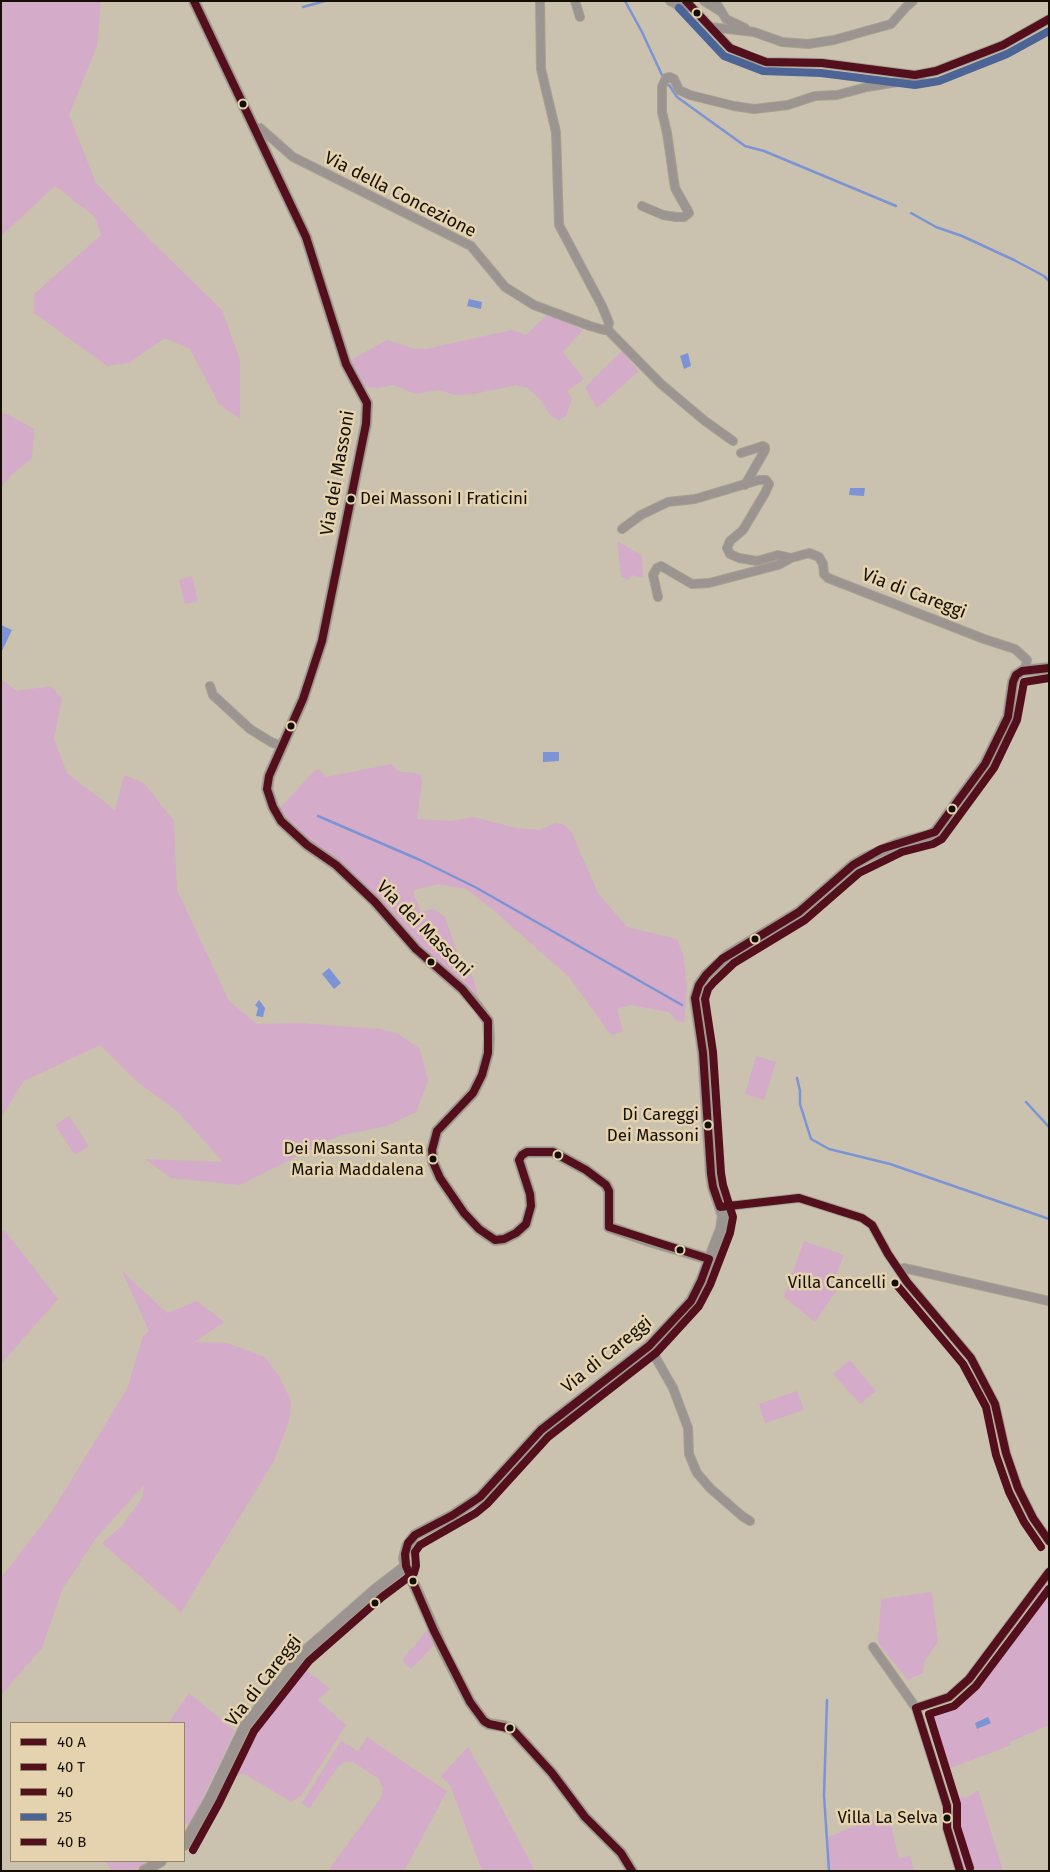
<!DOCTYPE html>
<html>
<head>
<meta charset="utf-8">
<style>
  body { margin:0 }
  #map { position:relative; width:1050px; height:1872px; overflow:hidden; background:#cac2ae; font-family:"Fira Sans",sans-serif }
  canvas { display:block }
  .frame { position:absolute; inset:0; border:2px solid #150f03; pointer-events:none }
  .legend { position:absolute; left:10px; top:1722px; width:175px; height:140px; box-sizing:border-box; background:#e4d3ae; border:1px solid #91856a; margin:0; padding:6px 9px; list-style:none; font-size:15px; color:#150f03 }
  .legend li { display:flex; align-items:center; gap:10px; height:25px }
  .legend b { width:25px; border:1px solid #91856a }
</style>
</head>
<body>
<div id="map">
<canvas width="1050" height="1872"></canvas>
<div class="frame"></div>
<ul class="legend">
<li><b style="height:6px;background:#540f1d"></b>40 A</li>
<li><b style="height:6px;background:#540f1d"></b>40 T</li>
<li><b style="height:6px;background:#540f1d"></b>40</li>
<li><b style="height:6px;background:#4c6596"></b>25</li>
<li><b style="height:6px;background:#540f1d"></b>40 B</li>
</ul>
</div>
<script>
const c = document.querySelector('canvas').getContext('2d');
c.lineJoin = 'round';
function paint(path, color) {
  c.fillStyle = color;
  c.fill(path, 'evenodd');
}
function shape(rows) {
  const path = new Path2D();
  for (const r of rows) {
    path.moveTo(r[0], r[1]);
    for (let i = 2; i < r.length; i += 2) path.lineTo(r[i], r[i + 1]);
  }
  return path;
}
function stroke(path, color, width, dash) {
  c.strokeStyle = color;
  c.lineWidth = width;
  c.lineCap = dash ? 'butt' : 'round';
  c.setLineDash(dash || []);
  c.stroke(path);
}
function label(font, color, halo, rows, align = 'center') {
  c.font = font + ' "Fira Sans",sans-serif';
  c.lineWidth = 5;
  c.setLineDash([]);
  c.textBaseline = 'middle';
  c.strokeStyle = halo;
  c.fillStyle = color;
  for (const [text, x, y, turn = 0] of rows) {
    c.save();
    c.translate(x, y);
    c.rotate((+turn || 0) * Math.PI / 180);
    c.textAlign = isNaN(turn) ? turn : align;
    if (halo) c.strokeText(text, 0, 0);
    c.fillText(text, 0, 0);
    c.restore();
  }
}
paint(shape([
  [1,1,101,1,97,46,69,115,96,183,148,238,222,310,240,360,240,419,219,404,190,349,165,338,129,363,107,366,34,313,34,294,101,235,95,217,55,186,1,236],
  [548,314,583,330,563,352,584,379,567,391,572,399,566,416,559,420,551,416,539,398,528,388,516,385,474,394,456,395,438,390,416,394,393,385,379,388,365,387,348,362,387,340,414,349,426,349,512,330,526,335],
  [622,351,639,371,597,408,585,387],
  [1,413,7,414,34,429,32,458,11,475,1,487],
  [617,541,642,556,643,578,632,575,629,580,621,577],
  [192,576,198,601,185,604,179,580],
  [1,679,17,691,51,686,62,698,54,739,67,773,115,810,124,775,144,783,174,821,177,890,229,1001,257,1024,301,1023,381,1029,398,1034,420,1049,428,1081,416,1112,387,1126,338,1136,240,1185,171,1178,145,1159,223,1162,178,1112,135,1080,100,1045,24,1081,1,1117],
  [392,764,397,771,420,774,422,781,417,819,451,821,474,817,516,828,540,830,555,823,563,824,571,831,598,893,627,927,677,939,683,954,687,986,684,1022,677,1021,669,1012,630,1005,617,1009,623,1031,611,1035,569,977,491,908,466,889,438,884,414,890,414,895,421,912,434,909,445,917,456,949,473,978,480,1002,478,1001,421,947,369,890,313,844,290,823,280,808,315,770,320,770,326,777],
  [756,1056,776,1062,764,1100,745,1094],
  [69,1116,89,1146,75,1155,55,1125],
  [1,1230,5,1231,58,1299,1,1364],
  [804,1241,844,1255,831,1287,837,1290,815,1322,784,1297],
  [122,1271,167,1313,197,1301,224,1322,194,1342,227,1343,265,1357,279,1376,291,1401,289,1421,274,1461,181,1612,102,1543,122,1526,142,1498,144,1485,96,1538,62,1590,42,1648,1,1695,1,1578,51,1513,127,1389,143,1336,149,1331],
  [850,1360,876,1391,860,1404,833,1374],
  [797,1391,804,1410,765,1423,759,1404],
  [1049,1580,1049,1725,1010,1742,1011,1745,943,1771,927,1712,964,1698],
  [932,1592,938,1642,924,1662,923,1673,908,1680,878,1643,881,1599],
  [430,1627,436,1643,411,1669,402,1660],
  [302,1667,330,1689,318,1700,346,1725,301,1796,291,1802,245,1774,234,1775,231,1771],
  [189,1693,235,1731,189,1827,184,1822,184,1723,168,1723],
  [367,1737,447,1791,404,1871,328,1871,381,1798,383,1789,379,1779,353,1762,344,1762,338,1767,309,1809,302,1803,341,1741,358,1751],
  [468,1747,487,1780,535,1871,482,1871,451,1787,441,1776],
  [978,1790,984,1809,1003,1871,963,1871,952,1825,954,1812,960,1809,958,1798,964,1797,965,1799],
  [888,1813,899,1859,910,1855,914,1871,829,1871,828,1837],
  [105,1861,144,1861,146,1863,132,1871,112,1871]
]), '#d4abc8');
paint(shape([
  [469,299,482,302,481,309,467,306],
  [688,353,691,366,684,369,680,356],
  [850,488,865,488,864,496,849,495],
  [1,625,12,630,1,653],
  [543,752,559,752,559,761,543,762],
  [329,968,341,983,334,989,322,974],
  [259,1000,265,1008,263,1017,256,1016,258,1008,255,1005],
  [988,1717,991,1723,977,1729,975,1723]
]), '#7c94d5');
stroke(shape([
  [625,1,642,32,662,75],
  [303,7,325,1],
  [669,85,677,97,745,146,764,151,896,206],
  [911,213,936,227,962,236,1014,260,1044,276,1049,281],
  [318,816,420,860,475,887,682,1005],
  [797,1078,800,1091,800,1104,811,1139,829,1149,890,1164,1049,1219],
  [1026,1102,1049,1127],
  [827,1700,824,1795,829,1871]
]), '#7c94d5', 2.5);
const minor = shape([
  [575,1,580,17],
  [670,1,682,7,690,7],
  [686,1,730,48,751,57,766,62,822,63,915,75,936,71,1003,45,1049,19],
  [704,1,720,11],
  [715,1,726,19,745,28],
  [710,27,754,32,782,42,808,44,834,40,891,24,906,7,913,1],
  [255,129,260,128,293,157,471,246,505,287,534,305,590,326,604,330,607,329,609,323,602,306,559,225,556,132,541,69,540,1],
  [642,206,663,215,676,217,684,217,689,213,675,188,667,133,662,112,662,87,666,78,669,77,674,79,679,90,690,95,734,106,754,109,788,105,815,96,837,95,867,87,916,79,925,73],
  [607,329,661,384,705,421,733,441],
  [741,453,763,446,765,447,765,450,745,485],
  [622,529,641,515,668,502,695,499,759,480,766,480,769,484,765,493,743,530,730,541,727,548,730,554,739,558,757,561,778,555,791,558],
  [658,597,653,575,657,568,661,566,692,584,709,583,778,565,791,558,809,553,819,557,823,564,824,574,828,578,984,639,1015,649,1027,660,1025,670],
  [210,686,213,695,250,729,271,742,281,746],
  [720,1207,799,1198,862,1218,872,1225,888,1254,907,1282,971,1358,995,1404,1006,1453,1018,1488,1033,1518,1049,1541],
  [900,1271,904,1268,1049,1301],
  [649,1346,673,1388,688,1428,689,1454,697,1473,710,1488,742,1516,750,1521],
  [873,1647,916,1708,947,1806,948,1813,947,1828,960,1871],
  [916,1708,949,1697,969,1679,1049,1572]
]);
const tertiary = shape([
  [194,1,306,237,346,364,367,403,366,424,322,641,303,699,269,776,267,789,273,807,281,821,307,845,336,865,375,902,416,949,462,989,477,1006,488,1021,489,1038,488,1053,482,1075,473,1093,437,1131,432,1150,433,1162,440,1178,464,1213,479,1229,495,1240,504,1239,516,1233,526,1224,531,1206,530,1194,519,1160,522,1155,527,1152,553,1152,586,1170,606,1185,609,1191,609,1227,649,1241,709,1259],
  [184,1845,210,1799,245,1726,302,1654,376,1589,406,1566],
  [144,1871,161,1861],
  [632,1871,621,1853,585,1817,552,1773,512,1729,503,1726,489,1724,484,1721,470,1702,442,1648,406,1566,404,1558,407,1546,415,1535,453,1515,480,1497,541,1430,649,1346,691,1301,701,1281,721,1229,723,1216,713,1187,711,1174,703,1053,695,998,699,985,706,975,728,955,799,912,853,865,865,858,899,843,929,835,935,832,985,764,1008,717,1013,682,1016,675,1022,671,1049,668]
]);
stroke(minor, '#a7a192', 10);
stroke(tertiary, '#a7a192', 12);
stroke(minor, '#9b9490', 8);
stroke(tertiary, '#9b9490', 10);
stroke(shape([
  [194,1,306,237,346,364,367,403,366,424,322,641,303,699,269,776,267,789,273,807,281,821,307,845,336,865,375,902,416,949,462,989,488,1021,488,1053,482,1075,473,1093,437,1131,432,1150,433,1162,440,1178,464,1213,479,1229,495,1240,504,1239,516,1233,526,1224,531,1206,530,1194,519,1160,522,1155,527,1152,553,1152,586,1170,606,1185,609,1191,609,1227,709,1259,701,1281,691,1301,649,1346,541,1430,480,1497,453,1515,415,1535,408,1543,405,1554,406,1566,434,1631,470,1702,484,1721,489,1724,512,1729,552,1773,585,1817,621,1853,632,1871],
  [686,1,730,48,766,62,822,63,915,75,936,71,1003,45,1049,19]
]), '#540f1d', 8);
stroke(shape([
  [1049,668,1022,671,1016,675,1013,682,1008,717,985,764,935,832,881,849,853,865,799,912,722,959,706,975,699,985,695,998,703,1053,711,1174,713,1187,720,1207,799,1198,862,1218,872,1225,888,1254,907,1282,971,1358,995,1404,1006,1453,1018,1488,1033,1518,1049,1541],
  [960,1871,947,1828,947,1806,916,1708,949,1697,969,1679,1049,1572]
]), '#540f1d', 8);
stroke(shape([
  [895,1283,963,1364,986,1407,996,1455,1009,1492,1024,1522,1041,1547],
  [193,1850,219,1803,254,1731,309,1661,382,1597,414,1573,416,1566,415,1552,420,1545,476,1513,487,1504,548,1437,656,1353,699,1306,710,1285,730,1233,733,1217,723,1185,721,1173,713,1052,705,999,708,989,714,982,734,963,805,920,859,873,902,852,933,844,942,839,994,768,1017,720,1024,682,1049,678]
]), '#540f1d', 8);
stroke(shape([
  [679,8,724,56,763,71,821,73,915,85,939,81,1007,54,1049,31]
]), '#4c6596', 8);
stroke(shape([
  [970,1868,957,1827,957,1804,929,1714,954,1706,976,1686,1049,1589]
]), '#540f1d', 8);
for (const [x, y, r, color] of [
  [697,13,4.5,"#150f03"],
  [243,104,4.5,"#150f03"],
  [351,499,4.5,"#150f03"],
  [291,726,4.5,"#150f03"],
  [952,809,4.5,"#150f03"],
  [755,939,4.5,"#150f03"],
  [431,962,4.5,"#150f03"],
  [708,1125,4.5,"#150f03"],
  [558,1155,4.5,"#150f03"],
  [433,1159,4.5,"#150f03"],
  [680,1250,4.5,"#150f03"],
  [895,1283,4.5,"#150f03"],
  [413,1581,4.5,"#150f03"],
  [375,1603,4.5,"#150f03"],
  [510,1728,4.5,"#150f03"],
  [947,1818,4.5,"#150f03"]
]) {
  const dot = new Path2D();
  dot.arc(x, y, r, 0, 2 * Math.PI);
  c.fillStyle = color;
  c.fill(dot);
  stroke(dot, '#e4d3ae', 2);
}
label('17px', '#150f03', '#e4d3ae', [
  ["Dei Massoni I Fraticini",360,499,"left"],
  ["Di Careggi",699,1115],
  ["Dei Massoni",699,1136],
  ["Dei Massoni Santa",424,1149],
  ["Maria Maddalena",424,1170],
  ["Villa Cancelli",886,1283],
  ["Villa La Selva",938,1818]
], 'right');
label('18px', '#150f03', '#e4d3ae', [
  ["Via della Concezione",400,195,27],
  ["Via dei Massoni",338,473,-80],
  ["Via di Careggi",914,594,21],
  ["Via dei Massoni",424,929,45],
  ["Via di Careggi",607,1355,-39],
  ["Via di Careggi",264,1681,-52]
]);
</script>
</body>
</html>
